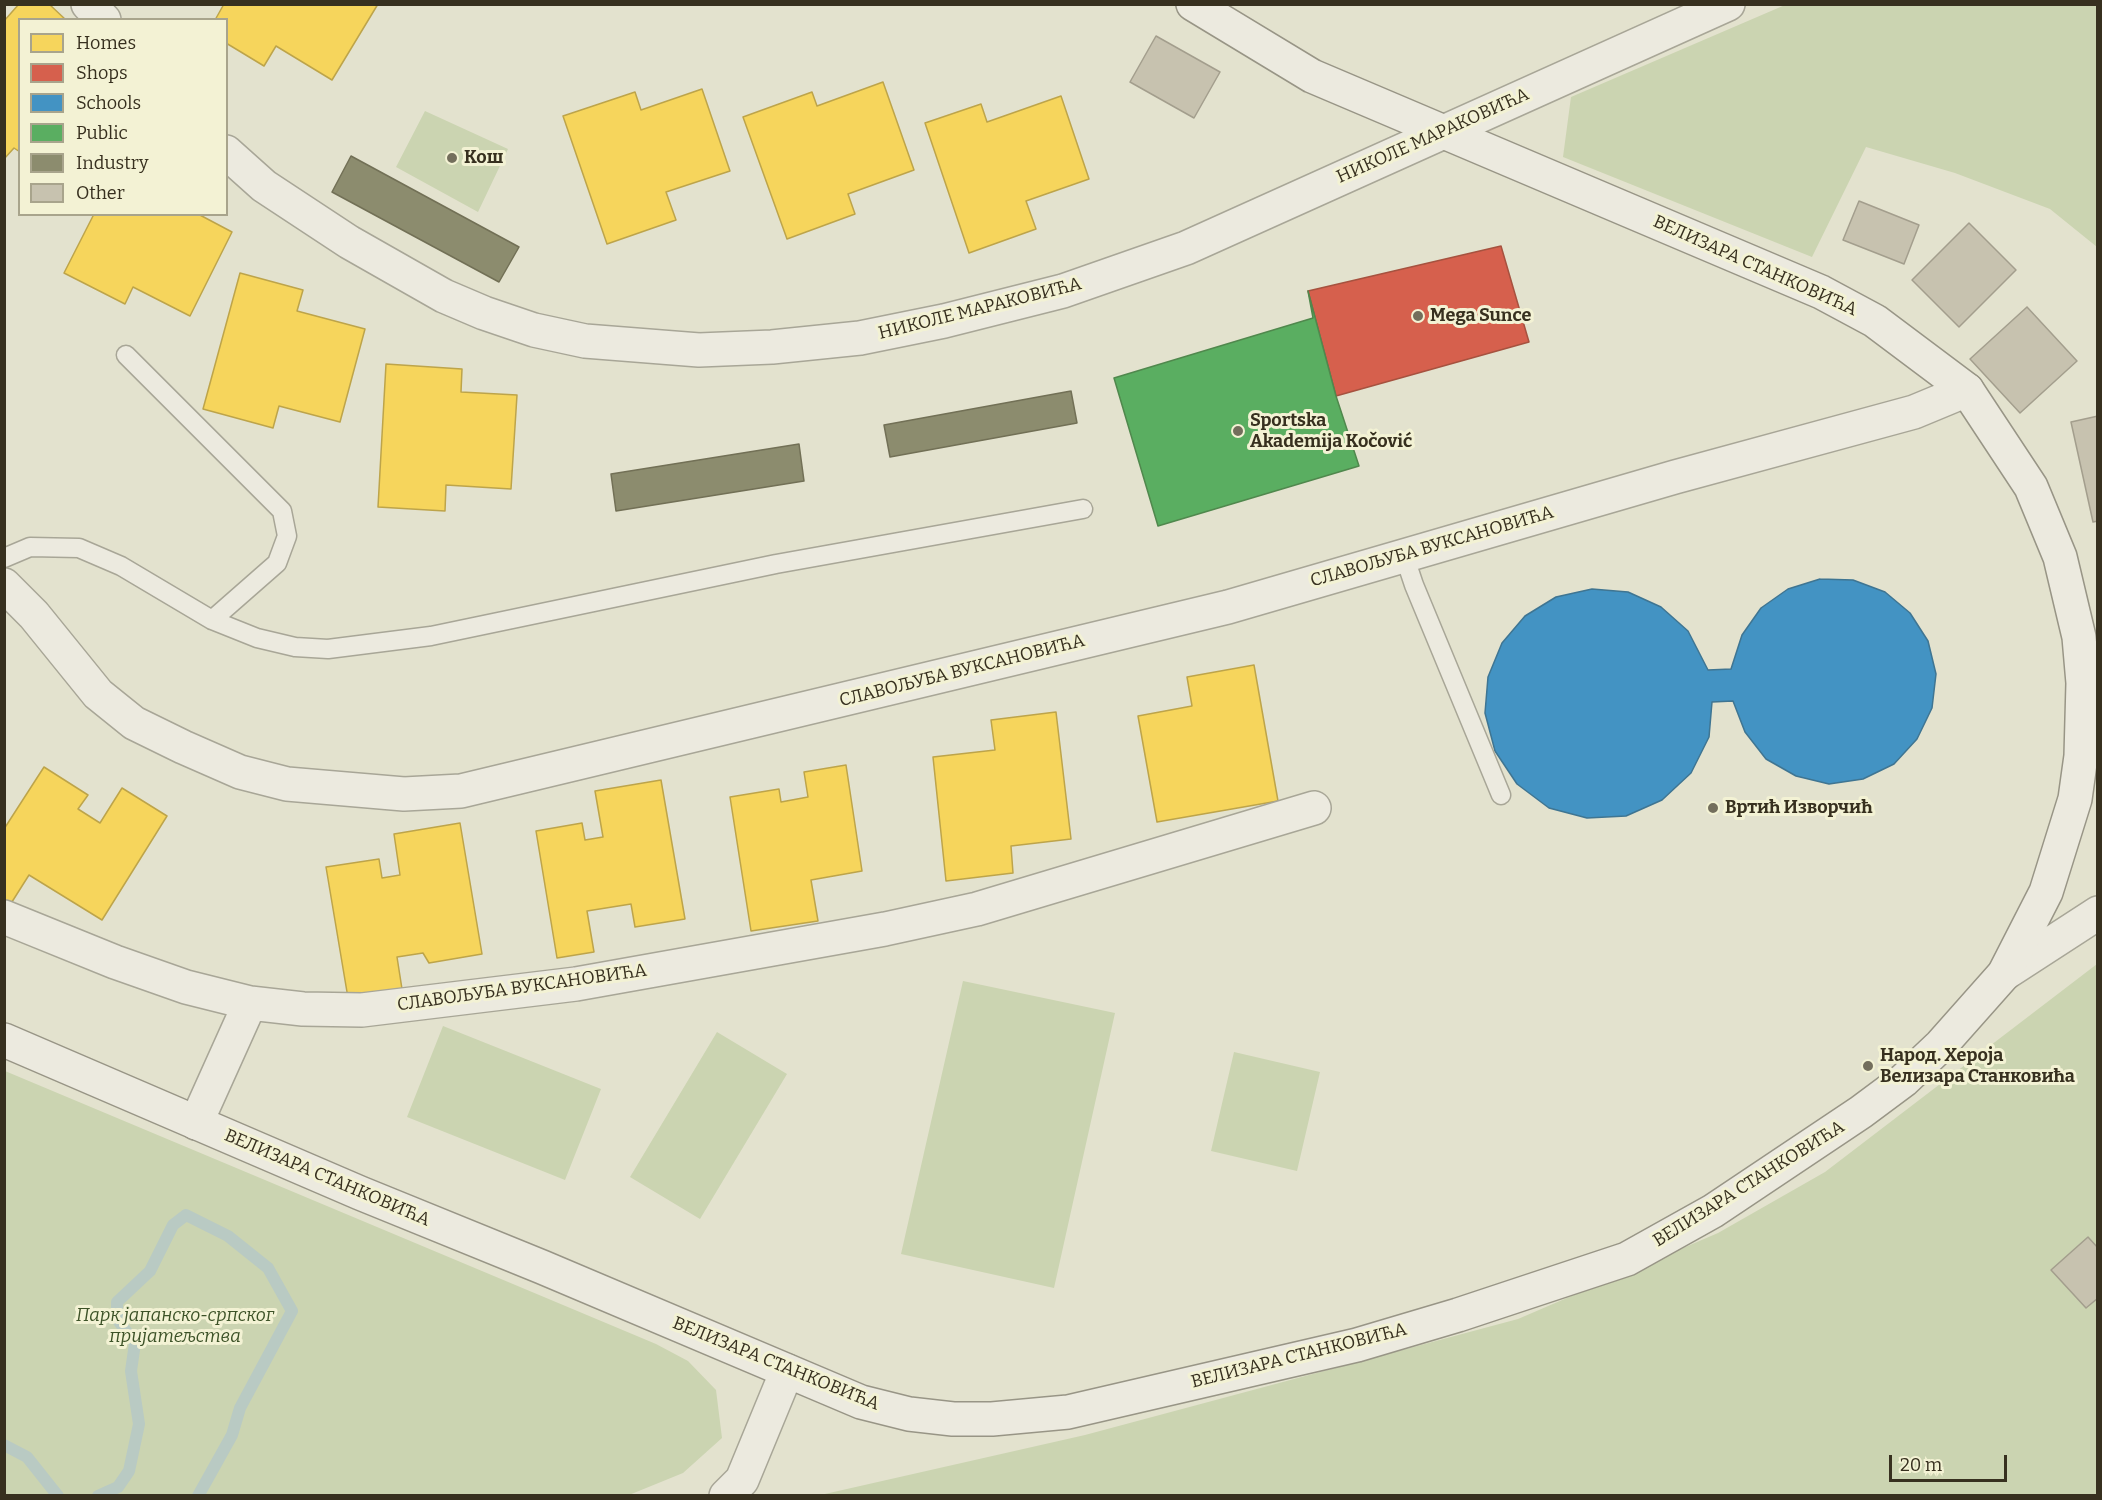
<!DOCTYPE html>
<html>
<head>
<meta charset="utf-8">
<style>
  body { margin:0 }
  #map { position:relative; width:2102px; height:1500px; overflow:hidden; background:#e3e2ce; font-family:Bitter,serif }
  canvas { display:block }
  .frame { position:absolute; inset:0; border:6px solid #37301f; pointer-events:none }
  .legend { position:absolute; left:18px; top:18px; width:210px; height:198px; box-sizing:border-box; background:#f3f2d4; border:2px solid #a8a48c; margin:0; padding:8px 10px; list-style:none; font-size:18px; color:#37301f }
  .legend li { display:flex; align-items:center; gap:12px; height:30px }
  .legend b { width:30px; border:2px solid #a8a48c }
  .scale { position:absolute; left:1889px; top:1455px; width:118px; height:27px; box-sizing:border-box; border:3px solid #37301f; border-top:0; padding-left:8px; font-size:18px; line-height:21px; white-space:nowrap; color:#37301f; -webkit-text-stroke:4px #f3f2d4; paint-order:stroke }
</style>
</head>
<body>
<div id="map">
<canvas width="2102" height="1500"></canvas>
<div class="frame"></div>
<ul class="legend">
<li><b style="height:16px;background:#f6d55c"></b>Homes</li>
<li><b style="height:16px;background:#d6604d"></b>Shops</li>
<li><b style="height:16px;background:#4393c3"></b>Schools</li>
<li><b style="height:16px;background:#5aae61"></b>Public</li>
<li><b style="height:16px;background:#8c8c6e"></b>Industry</li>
<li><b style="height:16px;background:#c7c2af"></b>Other</li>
</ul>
<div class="scale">20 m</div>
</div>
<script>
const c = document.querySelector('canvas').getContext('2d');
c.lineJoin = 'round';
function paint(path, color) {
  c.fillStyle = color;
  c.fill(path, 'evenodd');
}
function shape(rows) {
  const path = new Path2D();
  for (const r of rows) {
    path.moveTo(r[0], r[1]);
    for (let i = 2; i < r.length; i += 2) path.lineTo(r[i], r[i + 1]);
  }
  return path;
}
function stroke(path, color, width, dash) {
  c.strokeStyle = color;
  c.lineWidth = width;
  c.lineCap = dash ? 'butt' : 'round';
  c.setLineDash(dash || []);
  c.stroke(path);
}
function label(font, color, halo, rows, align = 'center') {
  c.font = font + ' Bitter,serif';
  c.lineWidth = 6;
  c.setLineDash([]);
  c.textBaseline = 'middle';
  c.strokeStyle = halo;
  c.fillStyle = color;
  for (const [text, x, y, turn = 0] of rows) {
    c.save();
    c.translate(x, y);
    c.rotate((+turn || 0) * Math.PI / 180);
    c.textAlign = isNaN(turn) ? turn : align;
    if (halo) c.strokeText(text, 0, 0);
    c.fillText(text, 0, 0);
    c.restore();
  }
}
paint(shape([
  [1785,5,2097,5,2097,247,2050,209,1955,173,1866,147,1812,257,1563,157,1571,97],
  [425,111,508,149,478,212,396,167],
  [2097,964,2097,1495,816,1496,1085,1435,1518,1319,1718,1233,1825,1172],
  [963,981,1115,1013,1054,1288,901,1254],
  [443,1026,601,1089,565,1180,407,1117],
  [717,1032,787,1074,700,1219,630,1177],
  [1234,1052,1320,1072,1297,1171,1211,1151],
  [5,1071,656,1344,688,1361,716,1390,722,1438,683,1473,629,1495,5,1495]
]), '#cbd4b1');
const homes = shape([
  [19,4,49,4,66,20,20,20,20,152,14,148,4,159,4,21,19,4],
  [224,4,378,4,332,80,276,46,264,66,226,43,226,20,215,20,224,4],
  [883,82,914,170,848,194,855,214,787,239,743,117,812,92,817,106,883,82],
  [702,89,730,171,666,192,676,220,607,244,563,116,635,92,641,110,702,89],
  [1061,96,1089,179,1026,201,1036,229,969,253,925,123,981,104,987,122,1061,96],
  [94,214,198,214,232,232,190,316,133,287,125,304,64,273,94,214],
  [240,273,303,290,297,311,365,329,340,422,279,406,273,428,203,409,240,273],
  [386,364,462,369,461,392,517,395,511,489,446,485,445,511,378,507,386,364],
  [1254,665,1278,801,1157,822,1138,716,1192,706,1187,677,1254,665],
  [1056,712,1071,839,1011,846,1013,873,946,881,933,757,995,750,991,720,1056,712],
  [846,765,862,871,811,880,818,921,751,931,730,797,779,789,781,802,808,797,804,772,846,765],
  [44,767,88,795,78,809,100,823,122,788,167,816,102,920,29,875,10,905,4,901,4,829,44,767],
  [661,780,685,919,635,927,631,904,587,911,594,952,557,958,536,831,582,823,585,840,603,837,595,791,661,780],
  [460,823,482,954,429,963,423,953,397,957,402,989,348,998,326,867,379,859,382,878,400,875,394,834,460,823]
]);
paint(homes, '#f6d55c');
stroke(homes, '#bda44a', 1.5);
const shops = shape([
  [1501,246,1529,342,1336,396,1308,291,1501,246]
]);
paint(shops, '#d6604d');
stroke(shops, '#a6523f', 1.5);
const schools = shape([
  [1820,579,1853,580,1885,592,1910,613,1928,641,1936,674,1932,708,1917,739,1894,764,1863,779,1829,784,1796,776,1766,759,1745,732,1733,701,1712,702,1709,737,1691,773,1662,800,1626,816,1587,818,1549,808,1517,784,1495,751,1485,713,1488,677,1502,643,1525,616,1556,597,1592,589,1628,592,1661,607,1688,631,1708,670,1731,669,1742,635,1761,608,1788,589,1820,579]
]);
paint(schools, '#4393c3');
stroke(schools, '#3f7592', 1.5);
const public = shape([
  [1308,291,1336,396,1359,466,1158,526,1114,378,1313,318,1308,291]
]);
paint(public, '#5aae61');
stroke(public, '#50884d', 1.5);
const industry = shape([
  [351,156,519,247,499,282,332,192,351,156],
  [1071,391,1077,423,890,457,884,425,1071,391],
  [799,444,804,481,616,511,611,474,799,444]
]);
paint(industry, '#8c8c6e');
stroke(industry, '#727056', 1.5);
stroke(shape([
  [4,1445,27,1457,58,1496],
  [98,1496,118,1487,129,1471,139,1424,131,1371,135,1343,117,1319,117,1302,150,1271,173,1225,186,1215,228,1236,268,1268,292,1311,240,1408,232,1435,198,1496]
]), '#b9cac3', 12);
const building = shape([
  [1156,36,1220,72,1194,118,1130,82,1156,36],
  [1859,201,1919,225,1904,264,1843,240,1859,201],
  [1969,223,2016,270,1959,327,1912,280,1969,223],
  [2027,307,2077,361,2020,413,1970,359,2027,307],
  [2098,416,2098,521,2093,522,2071,422,2098,416],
  [2088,1237,2098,1248,2098,1298,2086,1308,2051,1270,2088,1237]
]);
paint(building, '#c7c2af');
stroke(building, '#a39e8d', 1.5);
const lane = shape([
  [126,355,282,511,287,536,277,563,212,620],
  [1404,555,1414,585,1501,795],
  [4,558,30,547,79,548,121,566,212,620,257,638,295,647,328,649,431,636,776,564,1083,509]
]);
const street = shape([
  [88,4,104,20],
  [226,152,264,186,349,242,444,296,484,313,534,330,585,341,699,350,772,347,860,338,944,321,1063,291,1186,248,1728,4],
  [4,585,34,615,98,694,134,723,183,747,240,772,287,784,404,794,461,791,1228,607,1675,477,1914,412,1967,390],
  [4,917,115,962,186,987,250,1003,303,1009,362,1010,576,984,885,929,977,909,1314,808],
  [2004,974,2098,913],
  [196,1123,250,1003],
  [726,1496,742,1480,787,1371]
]);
const secondary = shape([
  [4,1040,360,1193,542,1267,861,1402,909,1414,953,1419,992,1419,1068,1412,1357,1345,1458,1315,1627,1259,1713,1211,1861,1112,1904,1080,1941,1045,2004,974,2046,892,2075,799,2081,756,2083,683,2079,637,2060,557,2031,487,1967,390,1875,321,1821,292,1312,76,1193,4]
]);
stroke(lane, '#a8a697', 21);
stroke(street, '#a8a697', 36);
stroke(secondary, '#989586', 36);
stroke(lane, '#eceadf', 18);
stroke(street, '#eceadf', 33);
stroke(secondary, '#eceadf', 33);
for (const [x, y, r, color] of [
  [452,158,6,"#736e5c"],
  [1418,316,6,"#736e5c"],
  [1238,431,6,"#736e5c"],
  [1713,808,6,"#736e5c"],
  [1868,1066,6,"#736e5c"]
]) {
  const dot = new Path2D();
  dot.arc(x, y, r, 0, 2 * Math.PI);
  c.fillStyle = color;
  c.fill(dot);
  stroke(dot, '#f3f2d4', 2);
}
label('18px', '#37301f', '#f3f2d4', [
  ["НИКОЛЕ МАРАКОВИЋА",1433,136,-24],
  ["ВЕЛИЗАРА СТАНКОВИЋА",1755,266,24],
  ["НИКОЛЕ МАРАКОВИЋА",980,309,-14],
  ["СЛАВОЉУБА ВУКСАНОВИЋА",1432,547,-16],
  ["СЛАВОЉУБА ВУКСАНОВИЋА",962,671,-14],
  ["СЛАВОЉУБА ВУКСАНОВИЋА",522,988,-8],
  ["ВЕЛИЗАРА СТАНКОВИЋА",327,1178,23],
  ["ВЕЛИЗАРА СТАНКОВИЋА",1749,1184,-32],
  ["ВЕЛИЗАРА СТАНКОВИЋА",1299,1356,-14],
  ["ВЕЛИЗАРА СТАНКОВИЋА",776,1364,22]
]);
label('bold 18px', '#37301f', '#f3f2d4', [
  ["Кош",464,158],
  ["Mega Sunce",1430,316],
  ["Sportska",1250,421],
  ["Akademija Kočović",1250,442],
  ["Вртић Изворчић",1725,808],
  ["Народ. Хероја",1880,1056],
  ["Велизара Станковића",1880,1077]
], 'left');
label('italic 18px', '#3c5227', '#f3f2d4', [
  ["Парк јапанско-српског",175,1316],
  ["пријатељства",175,1337]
]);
</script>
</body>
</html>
